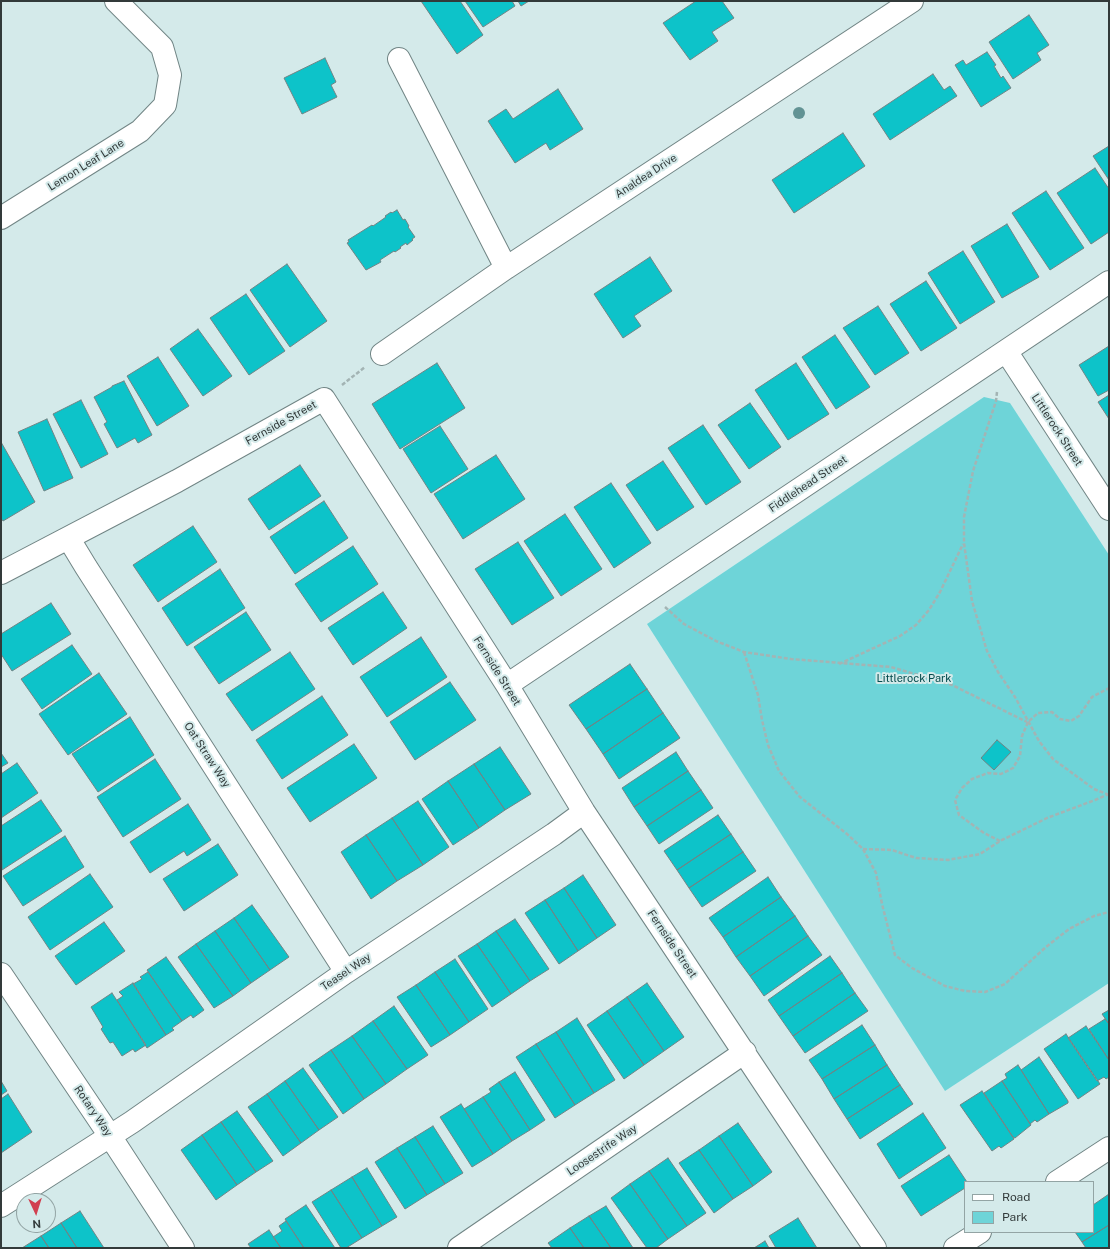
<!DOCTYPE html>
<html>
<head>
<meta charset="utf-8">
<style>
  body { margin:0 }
  #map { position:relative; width:1110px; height:1249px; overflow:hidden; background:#d4eaea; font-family:"Public Sans",sans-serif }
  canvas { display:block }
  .frame { position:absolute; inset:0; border:2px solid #323a3a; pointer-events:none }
  .legend { position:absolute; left:964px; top:1181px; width:130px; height:52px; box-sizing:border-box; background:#d4eaea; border:1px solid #93a4a4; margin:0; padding:5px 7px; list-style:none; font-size:12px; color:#323a3a }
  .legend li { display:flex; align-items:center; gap:8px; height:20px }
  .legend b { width:20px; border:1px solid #93a4a4 }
  .north { position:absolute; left:16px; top:1193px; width:40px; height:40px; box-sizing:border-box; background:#d4eaea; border:1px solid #93a4a4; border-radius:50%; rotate:176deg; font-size:11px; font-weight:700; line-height:16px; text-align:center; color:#323a3a }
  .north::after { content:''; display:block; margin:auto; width:14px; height:18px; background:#d14050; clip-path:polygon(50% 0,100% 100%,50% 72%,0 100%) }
</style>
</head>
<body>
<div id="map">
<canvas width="1110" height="1249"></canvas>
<div class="frame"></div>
<ul class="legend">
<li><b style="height:5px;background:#fff"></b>Road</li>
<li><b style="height:11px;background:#6ed4d8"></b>Park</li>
</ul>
<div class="north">N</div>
</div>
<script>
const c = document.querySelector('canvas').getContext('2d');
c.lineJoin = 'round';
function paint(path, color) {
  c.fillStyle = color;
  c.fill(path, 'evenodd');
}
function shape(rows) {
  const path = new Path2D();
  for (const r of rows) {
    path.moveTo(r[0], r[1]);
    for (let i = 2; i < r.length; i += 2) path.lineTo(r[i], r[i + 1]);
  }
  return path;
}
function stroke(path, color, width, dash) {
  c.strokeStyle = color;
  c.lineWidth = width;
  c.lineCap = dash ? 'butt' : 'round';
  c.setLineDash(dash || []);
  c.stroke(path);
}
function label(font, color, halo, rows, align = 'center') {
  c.font = font + ' "Public Sans",sans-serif';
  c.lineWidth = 4;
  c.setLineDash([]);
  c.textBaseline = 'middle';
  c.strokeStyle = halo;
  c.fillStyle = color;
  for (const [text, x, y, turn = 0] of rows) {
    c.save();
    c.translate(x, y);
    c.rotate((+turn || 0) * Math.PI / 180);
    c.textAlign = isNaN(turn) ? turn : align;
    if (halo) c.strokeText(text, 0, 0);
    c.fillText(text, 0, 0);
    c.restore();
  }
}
paint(shape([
  [984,397,1010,403,1109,555,1109,983,945,1091,647,624]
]), '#6ed4d8');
const building = shape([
  [421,1,460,1,483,35,457,54,421,1],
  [465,1,512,1,515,6,483,27,465,1],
  [518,1,529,1,521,6,518,1],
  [696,1,722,1,734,18,712,32,718,41,690,60,663,23,696,1],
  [1029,15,1049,45,1037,53,1041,60,1013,79,989,42,1029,15],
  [987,52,996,65,994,66,1001,78,1003,76,1011,88,981,107,955,65,963,60,966,65,987,52],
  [325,58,336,82,331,85,337,97,302,114,284,78,325,58],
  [933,74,944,90,950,86,957,96,890,140,873,114,933,74],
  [558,89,583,129,550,150,546,143,515,163,488,121,506,109,513,119,558,89],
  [843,133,865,166,794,213,772,180,843,133],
  [1109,146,1109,180,1093,156,1109,146],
  [1095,168,1109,189,1109,232,1091,244,1057,193,1095,168],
  [1046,191,1084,248,1050,270,1012,213,1046,191],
  [397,210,403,220,405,219,409,226,408,227,415,237,412,239,413,240,407,245,406,243,400,247,401,248,395,252,394,251,380,260,381,262,366,270,347,243,349,242,348,240,372,225,373,226,386,217,385,216,391,212,392,213,397,210],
  [1007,224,1039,277,1002,298,971,246,1007,224],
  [963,251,995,302,960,324,928,273,963,251],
  [650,257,672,291,634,316,641,326,623,338,594,294,650,257],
  [287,264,327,321,290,347,250,290,287,264],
  [926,281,957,328,921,351,890,304,926,281],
  [246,294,285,351,249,375,210,318,246,294],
  [878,306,909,353,875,375,843,328,878,306],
  [198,329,232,376,203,396,170,349,198,329],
  [835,335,870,387,836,409,802,357,835,335],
  [1109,346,1109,390,1098,396,1079,365,1109,346],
  [158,357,189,406,157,426,127,376,158,357],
  [437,363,465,408,400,449,372,404,437,363],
  [796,363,829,414,788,440,755,390,796,363],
  [124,381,152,435,138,443,135,438,117,448,104,424,107,422,94,397,112,387,112,386,124,381],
  [1109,395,1109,419,1098,402,1109,395],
  [81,400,108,454,81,468,53,414,81,400],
  [750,403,781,447,749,469,718,425,750,403],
  [47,419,73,478,44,491,18,432,47,419],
  [703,425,741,482,706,505,668,448,703,425],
  [440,426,468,469,431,493,403,449,440,426],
  [1,442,35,502,3,521,1,518,1,442],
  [496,455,525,499,463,539,434,494,496,455],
  [663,461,694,507,657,531,626,485,663,461],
  [300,465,321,496,269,530,248,499,300,465],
  [611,483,651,543,614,568,574,507,611,483],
  [324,501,348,538,295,574,270,537,324,501],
  [565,514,602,569,561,596,524,541,565,514],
  [193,526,217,562,158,602,133,565,193,526],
  [518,542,554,598,512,625,475,569,518,542],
  [353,546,378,584,321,622,295,584,353,546],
  [220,569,245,608,187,646,162,608,220,569],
  [383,592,407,628,353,665,328,628,383,592],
  [51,603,71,634,12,671,1,654,1,634,51,603],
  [246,612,271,650,219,684,194,647,246,612],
  [421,637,447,677,387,717,360,677,421,637],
  [72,645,92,674,42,709,21,679,72,645],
  [290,652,315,689,252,731,226,694,290,652],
  [630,664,647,689,586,729,569,705,630,664],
  [99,673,127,714,68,755,39,714,99,673],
  [450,682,476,720,415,760,390,722,450,682],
  [647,689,663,713,603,754,586,729,647,689],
  [322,696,348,735,282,779,256,740,322,696],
  [663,713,680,738,619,779,603,754,663,713],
  [130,717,154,755,98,792,72,754,130,717],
  [997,740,1011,752,994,770,981,758,997,740],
  [354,744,377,778,310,822,287,788,354,744],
  [500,747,531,794,505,810,474,764,500,747],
  [676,752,688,771,634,807,622,788,676,752],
  [1,753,8,763,1,767,1,753],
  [155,759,181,799,123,837,97,797,155,759],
  [17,763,38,793,1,818,1,774,17,763],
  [474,764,505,810,479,828,448,781,474,764],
  [688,771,701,790,647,826,634,807,688,771],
  [448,781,479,828,453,845,422,799,448,781],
  [701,790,713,808,659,844,647,826,701,790],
  [41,800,62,831,2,870,1,826,41,800],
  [418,801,449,847,423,865,392,818,418,801],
  [188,804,211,840,187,856,184,851,150,873,130,842,188,804],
  [718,815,731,834,677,870,664,851,718,815],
  [392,818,423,865,397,881,366,835,392,818],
  [731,834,743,852,689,888,677,870,731,834],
  [366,835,397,881,371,899,341,852,366,835],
  [65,836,84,867,23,906,3,876,65,836],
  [218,844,238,875,184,911,163,879,218,844],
  [743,852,756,871,702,907,689,888,743,852],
  [90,874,113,907,50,950,28,917,90,874],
  [583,875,616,925,597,938,564,888,583,875],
  [768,877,781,897,723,937,709,918,768,877],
  [564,888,597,938,578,951,545,900,564,888],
  [781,897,795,916,736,957,723,937,781,897],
  [545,900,578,951,559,964,525,913,545,900],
  [252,905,289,957,270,970,234,918,252,905],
  [795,916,808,936,750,976,736,957,795,916],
  [234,918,270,970,251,983,215,931,234,918],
  [515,919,549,969,530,981,496,931,515,919],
  [104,922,125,951,76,985,55,956,104,922],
  [215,931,251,983,233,996,196,944,215,931],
  [496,931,530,981,511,994,477,944,496,931],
  [808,936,822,955,764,996,750,976,808,936],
  [196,944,233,996,214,1008,178,957,196,944],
  [477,944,511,994,492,1007,458,956,477,944],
  [830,956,842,973,779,1016,768,1000,830,956],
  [166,957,204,1010,193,1018,191,1015,182,1021,147,970,166,957],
  [455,959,488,1009,469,1022,435,972,455,959],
  [148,972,182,1021,172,1028,174,1030,166,1035,133,984,142,979,140,977,148,972],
  [435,972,469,1022,450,1035,416,985,435,972],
  [842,973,855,993,793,1036,779,1016,842,973],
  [133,983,166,1035,147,1048,117,1000,123,996,119,992,133,983],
  [647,983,684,1037,664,1051,627,997,647,983],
  [416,985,450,1035,431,1047,397,997,416,985],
  [112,993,146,1045,135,1052,133,1049,122,1056,113,1042,110,1043,101,1029,103,1027,91,1007,112,993],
  [855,993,868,1011,805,1053,793,1036,855,993],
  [627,997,664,1051,644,1065,607,1011,627,997],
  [394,1006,428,1055,407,1069,373,1021,394,1006],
  [1109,1010,1109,1024,1102,1014,1109,1010],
  [607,1011,644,1065,624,1079,587,1025,607,1011],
  [577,1018,615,1080,594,1093,556,1032,577,1018],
  [1105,1019,1109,1024,1109,1060,1089,1029,1105,1019],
  [373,1021,407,1069,386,1084,352,1036,373,1021],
  [862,1025,875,1045,822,1079,809,1060,862,1025],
  [1086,1026,1109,1060,1109,1077,1106,1079,1104,1077,1097,1081,1068,1038,1086,1026],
  [556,1032,594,1093,575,1105,536,1044,556,1032],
  [1066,1034,1100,1084,1078,1099,1044,1049,1066,1034],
  [352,1036,386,1084,364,1099,331,1050,352,1036],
  [536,1044,575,1105,555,1118,516,1057,536,1044],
  [875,1045,887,1065,834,1099,822,1079,875,1045],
  [331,1050,364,1099,343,1114,309,1065,331,1050],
  [1039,1057,1068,1101,1068,1103,1049,1114,1021,1070,1039,1057],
  [887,1065,900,1085,847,1119,834,1099,887,1065],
  [1018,1065,1049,1114,1037,1122,1035,1120,1030,1124,1002,1081,1007,1078,1005,1074,1018,1065],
  [303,1068,338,1117,319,1130,285,1081,303,1068],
  [515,1072,545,1120,530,1130,499,1082,515,1072],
  [1,1081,7,1091,1,1095,1,1081],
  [285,1081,319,1130,301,1143,267,1094,285,1081],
  [1002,1081,1031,1125,1015,1138,1013,1137,984,1093,1002,1081],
  [499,1082,530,1130,512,1141,483,1097,491,1092,489,1089,499,1082],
  [900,1085,913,1104,860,1139,847,1119,900,1085],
  [982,1091,1014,1139,1001,1148,999,1146,992,1151,960,1105,982,1091],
  [8,1094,32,1132,1,1153,1,1099,8,1094],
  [267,1094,301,1143,283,1156,248,1107,267,1094],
  [483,1097,512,1141,493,1154,464,1109,483,1097],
  [461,1104,493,1154,472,1167,440,1117,461,1104],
  [237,1111,273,1161,256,1172,221,1122,237,1111],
  [923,1113,946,1148,899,1179,877,1144,923,1113],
  [221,1122,256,1172,237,1185,202,1135,221,1122],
  [738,1123,772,1172,753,1186,719,1136,738,1123],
  [433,1126,463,1173,445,1184,415,1137,433,1126],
  [202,1135,237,1185,216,1200,181,1150,202,1135],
  [719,1136,753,1186,733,1199,699,1150,719,1136],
  [415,1137,445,1184,427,1195,397,1148,415,1137],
  [397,1148,427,1195,405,1209,375,1162,397,1148],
  [699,1150,733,1199,714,1213,679,1163,699,1150],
  [949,1155,967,1182,965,1182,965,1188,921,1216,901,1186,949,1155],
  [668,1158,706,1213,687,1226,649,1171,668,1158],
  [367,1168,397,1217,382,1226,352,1177,367,1168],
  [649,1171,687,1226,668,1239,630,1184,649,1171],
  [352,1177,382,1226,362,1238,331,1190,352,1177],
  [630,1184,668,1239,656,1248,647,1248,611,1198,630,1184],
  [331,1190,362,1238,346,1248,341,1248,312,1202,331,1190],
  [1109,1194,1109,1225,1082,1242,1075,1232,1093,1232,1093,1205,1109,1194],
  [306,1205,335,1248,304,1248,285,1219,306,1205],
  [606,1206,633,1248,611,1248,589,1216,606,1206],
  [80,1211,104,1248,77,1248,61,1223,80,1211],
  [589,1216,611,1248,584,1248,570,1228,589,1216],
  [798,1218,817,1248,776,1248,769,1236,798,1218],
  [286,1221,304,1248,281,1248,273,1237,282,1231,279,1226,286,1221],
  [61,1223,77,1248,49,1248,41,1236,61,1223],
  [1109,1225,1109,1248,1086,1248,1082,1242,1109,1225],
  [570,1228,584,1248,552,1248,548,1243,570,1228],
  [269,1230,281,1248,251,1248,248,1244,269,1230],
  [41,1236,49,1248,22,1248,41,1236],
  [765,1241,769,1248,754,1248,765,1241]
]);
paint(building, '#0dc3c9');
stroke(building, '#708485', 1);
const minor = shape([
  [399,59,506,268],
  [1,218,140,131,165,105,170,75,162,47,116,1],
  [1006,351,1109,509],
  [382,354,506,268,912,1],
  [69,539,86,567,346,972],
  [1,573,177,481,324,399,507,685,584,812,818,1164,875,1248],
  [507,685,1109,282],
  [1,974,110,1136,183,1248],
  [1057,1182,1109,1148],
  [1,1206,132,1122,346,972,554,834,584,812],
  [459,1248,745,1052],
  [955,1248,980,1232]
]);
stroke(minor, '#718585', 24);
stroke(shape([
  [342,385,365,367],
  [997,392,996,401,973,471,964,517,964,543,972,601,987,651,998,672,1015,697,1039,741,1053,759,1094,789,1109,795],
  [665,607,684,624,716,641,744,652,791,659,891,667,952,685,1027,722],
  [744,652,758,695,762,720,768,745,779,771,800,797,847,834,863,849,876,873,882,904,895,955,912,968,945,986,965,991,985,992,1005,984,1046,947,1069,929,1094,916,1109,912],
  [839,664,900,636,916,625,929,610,940,592,963,544],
  [1000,841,984,833,959,815,955,800,962,788,972,779,988,773,1001,774,1013,768,1020,756,1022,736,1028,722,1038,713,1052,712,1060,719,1071,721,1079,716,1092,697,1109,688],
  [863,849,892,850,916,858,948,860,980,854,1000,841,1047,818,1095,800,1109,794]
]), '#a3b4b4', 2.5, [4, 2]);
stroke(minor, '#fff', 22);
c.fillStyle = '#629394';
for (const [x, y] of [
  [799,113]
]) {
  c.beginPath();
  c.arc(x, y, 6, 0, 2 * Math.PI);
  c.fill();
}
label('11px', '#323a3a', '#d4eaea', [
  ["Lemon Leaf Lane",86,165,-32],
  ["Analdea Drive",646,176,-33],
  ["Fernside Street",281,423,-29],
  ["Littlerock Street",1057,430,57],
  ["Fiddlehead Street",808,484,-34],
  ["Fernside Street",497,671,58],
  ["Oat Straw Way",207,755,57],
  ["Fernside Street",672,944,56],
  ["Teasel Way",346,972,-34],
  ["Rotary Way",93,1111,56],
  ["Loosestrife Way",602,1150,-34]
]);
label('11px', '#044b4d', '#d4eaea', [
  ["Littlerock Park",914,679]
]);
</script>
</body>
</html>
